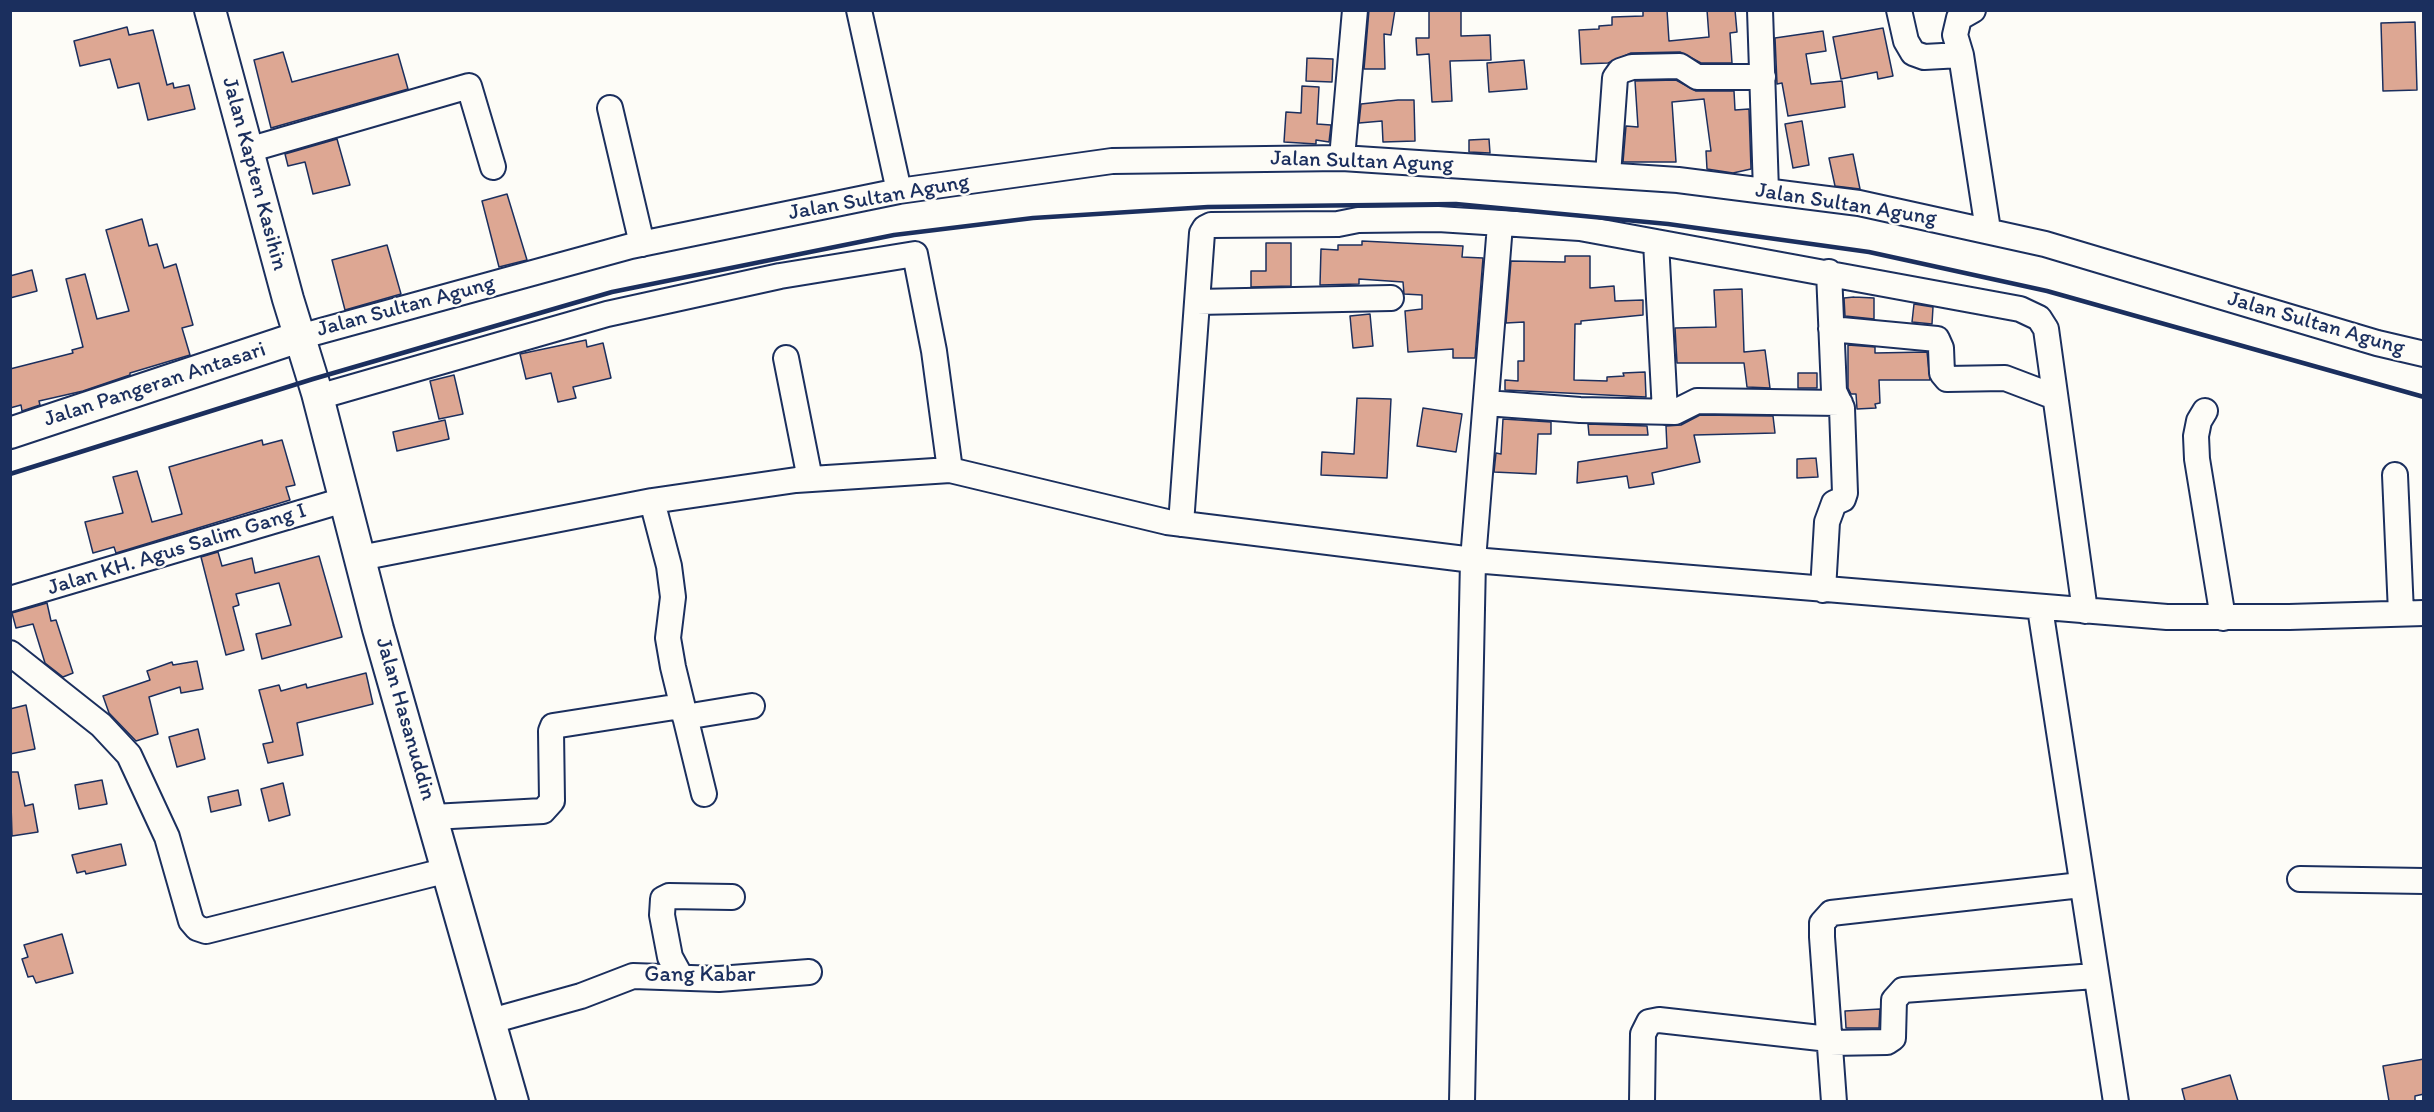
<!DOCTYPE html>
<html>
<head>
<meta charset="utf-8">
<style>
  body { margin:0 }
  #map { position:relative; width:2434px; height:1112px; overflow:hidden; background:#fdfcf7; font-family:Itim,sans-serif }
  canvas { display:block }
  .frame { position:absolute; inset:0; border:12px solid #1b2f5e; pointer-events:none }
</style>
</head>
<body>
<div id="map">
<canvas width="2434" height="1112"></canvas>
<div class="frame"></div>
</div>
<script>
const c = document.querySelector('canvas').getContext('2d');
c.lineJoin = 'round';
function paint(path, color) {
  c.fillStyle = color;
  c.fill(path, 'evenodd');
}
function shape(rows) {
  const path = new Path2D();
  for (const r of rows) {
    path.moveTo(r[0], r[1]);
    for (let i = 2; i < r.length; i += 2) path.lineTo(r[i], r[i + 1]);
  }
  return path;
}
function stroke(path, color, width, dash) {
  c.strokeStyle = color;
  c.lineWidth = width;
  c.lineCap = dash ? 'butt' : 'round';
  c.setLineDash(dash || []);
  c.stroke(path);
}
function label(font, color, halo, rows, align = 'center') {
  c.font = font + ' Itim,sans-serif';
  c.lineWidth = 5;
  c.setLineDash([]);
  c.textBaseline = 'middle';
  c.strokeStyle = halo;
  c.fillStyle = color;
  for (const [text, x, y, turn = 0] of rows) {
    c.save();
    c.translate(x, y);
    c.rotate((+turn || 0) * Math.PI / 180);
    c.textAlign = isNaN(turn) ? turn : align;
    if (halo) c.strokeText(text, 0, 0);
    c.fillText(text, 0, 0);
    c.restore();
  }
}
const building = shape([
  [1369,10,1395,10,1391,35,1384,34,1385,69,1364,69,1369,10],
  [1429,10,1461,10,1461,36,1490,35,1491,60,1450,61,1452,101,1432,102,1429,54,1417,55,1416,38,1429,38,1429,10],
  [1643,10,1667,10,1669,41,1709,37,1707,10,1735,10,1737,32,1730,33,1732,63,1701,63,1680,52,1631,53,1608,63,1581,64,1579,30,1599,29,1599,26,1612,25,1612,17,1643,16,1643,10],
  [2415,22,2417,90,2383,91,2381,23,2415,22],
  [127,27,129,35,153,30,167,85,173,83,174,88,189,85,195,109,148,120,139,83,118,88,110,59,80,66,74,41,127,27],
  [1883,28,1893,76,1878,79,1877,72,1841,79,1833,37,1883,28],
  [1823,31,1826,51,1806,54,1811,84,1842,81,1845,107,1788,116,1782,83,1777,84,1775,38,1823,31],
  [283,52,292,82,398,54,408,89,271,128,254,60,283,52],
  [1307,58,1333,59,1332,82,1306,81,1307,58],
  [1524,60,1527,89,1489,92,1487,63,1524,60],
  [1676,80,1696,91,1734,91,1735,110,1749,109,1751,169,1733,173,1707,169,1706,151,1711,151,1704,99,1672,102,1676,162,1623,162,1626,126,1638,127,1635,81,1676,80],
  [1302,86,1319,87,1317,124,1331,125,1329,142,1316,140,1316,144,1284,142,1286,112,1301,113,1302,86],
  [1398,100,1414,100,1415,141,1383,142,1382,121,1359,123,1361,104,1398,100],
  [1802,121,1809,165,1793,168,1785,124,1802,121],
  [337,139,350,185,313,194,305,162,288,166,285,154,337,139],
  [1489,139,1490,153,1469,152,1469,140,1489,139],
  [1853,154,1860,189,1835,186,1829,158,1853,154],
  [507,194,527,260,499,267,482,201,507,194],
  [142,219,149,246,157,244,164,268,176,264,193,325,182,328,190,355,130,373,130,375,83,391,39,401,40,405,22,411,21,405,10,408,10,369,73,353,72,350,83,347,66,279,85,274,97,319,129,311,106,230,142,219],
  [1362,241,1463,246,1462,257,1483,258,1475,358,1453,358,1453,349,1408,352,1405,311,1422,309,1422,295,1404,294,1403,282,1359,279,1359,284,1320,285,1321,249,1338,250,1338,245,1362,245,1362,241],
  [1266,243,1291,243,1291,286,1251,287,1251,271,1266,271,1266,243],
  [387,245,401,294,345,310,332,260,387,245],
  [1565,256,1590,256,1590,288,1614,286,1615,301,1643,300,1643,315,1581,321,1581,324,1575,324,1574,380,1607,381,1607,377,1624,376,1623,373,1645,372,1646,397,1505,390,1505,380,1518,381,1518,361,1524,361,1524,322,1506,323,1511,261,1565,262,1565,256],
  [32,270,37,291,10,298,10,276,32,270],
  [1742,289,1744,352,1765,350,1770,388,1747,387,1744,363,1677,363,1675,328,1716,327,1714,290,1742,289],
  [1854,297,1874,298,1874,319,1845,316,1844,298,1854,297],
  [1914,304,1933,307,1932,324,1912,322,1914,304],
  [1370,314,1373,346,1353,348,1350,316,1370,314],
  [586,340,587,347,603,343,611,378,573,387,576,398,558,402,551,373,526,379,520,354,586,340],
  [1848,345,1875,347,1875,353,1927,352,1930,380,1879,380,1880,403,1875,404,1876,408,1857,409,1856,394,1851,394,1848,388,1848,345],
  [1798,373,1817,373,1817,388,1798,388,1798,373],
  [454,375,463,414,439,419,430,381,454,375],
  [1357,398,1391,399,1387,478,1321,475,1322,452,1354,454,1357,398],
  [1423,408,1462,414,1456,452,1417,446,1423,408],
  [1700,415,1773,416,1775,433,1694,435,1700,462,1652,473,1654,484,1629,488,1627,476,1577,483,1578,462,1667,448,1666,426,1681,425,1700,415],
  [1503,419,1551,422,1551,434,1538,434,1536,474,1494,472,1496,453,1501,454,1503,419],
  [445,420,449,439,397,451,393,432,445,420],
  [1588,424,1647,426,1648,435,1589,435,1588,424],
  [262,440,263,445,282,440,295,485,286,487,290,500,116,553,114,547,93,553,85,522,123,513,113,477,137,471,152,522,182,514,169,467,262,440],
  [1816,458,1818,477,1797,478,1797,459,1816,458],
  [218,552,222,566,252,558,255,573,319,556,342,637,262,659,256,634,291,625,279,583,236,594,239,605,233,607,244,650,226,655,201,557,218,552],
  [47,603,51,621,56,620,73,673,63,677,45,663,33,624,16,628,12,613,47,603],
  [197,661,203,689,181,693,180,687,149,697,158,734,136,741,109,713,103,696,150,680,147,671,172,662,173,665,197,661],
  [366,673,373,704,297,723,303,755,268,763,263,744,273,742,259,690,279,685,281,691,306,684,307,688,366,673],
  [26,705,35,749,10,754,10,709,26,705],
  [198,729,205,759,177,767,169,737,198,729],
  [10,772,18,772,25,806,33,804,38,832,12,836,10,772],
  [102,780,107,804,79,809,75,785,102,780],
  [283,783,290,815,269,821,261,789,283,783],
  [238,790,241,805,211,812,208,797,238,790],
  [121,844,126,865,86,874,85,871,77,873,72,855,121,844],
  [62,934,73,973,36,983,33,976,28,977,22,959,28,957,24,945,62,934],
  [1880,1009,1879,1028,1846,1028,1845,1011,1880,1009],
  [2424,1059,2424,1094,2415,1096,2415,1101,2389,1101,2383,1066,2424,1059],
  [2230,1075,2238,1101,2185,1101,2182,1089,2230,1075]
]);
paint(building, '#dda793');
stroke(building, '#1b2f5e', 1.5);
const minor = shape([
  [859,10,899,191],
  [1760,10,1766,191],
  [1899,10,1906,41,1913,53,1924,57,1961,55,1988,230],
  [1961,55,1955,35,1959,18,1973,10],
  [610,108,642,244],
  [248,150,469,86,493,167],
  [1342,158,1355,10],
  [1608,175,1615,78,1620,71,1632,67,1680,66,1697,77,1763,77],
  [1656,242,1665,412],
  [1197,302,1391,298],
  [1831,329,1937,339,1941,348,1942,373,1947,379,2005,378,2055,397],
  [299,337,631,246,899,191,1112,161,1342,158,1678,180,1859,203,2045,244,2377,343,2424,354],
  [786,358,810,479],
  [318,397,607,314,780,276,915,254,934,351,950,470],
  [1486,403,1580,410,1675,412,1697,401,1840,403],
  [2205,411,2199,421,2196,436,2197,459,2223,618],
  [2395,475,2401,613],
  [652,501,669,566,673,597,668,638,673,667,704,794],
  [1181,524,1202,233,1205,228,1211,225,1338,224,1358,220,1438,219,1580,228,2020,309,2039,318,2046,329,2085,611],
  [360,558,652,501,796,480,950,470,1167,522,1473,560,2167,617,2289,617,2424,613],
  [1823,590,1827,522,1834,503,1843,499,1845,493,1842,408,1834,391,1829,272],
  [10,599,344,500],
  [2040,608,2116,1102],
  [10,653,101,725,129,755,167,837,191,921,197,928,206,931,448,870],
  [685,717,752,706],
  [433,817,543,811,552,801,551,731,553,726,681,706],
  [2300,879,2424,881],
  [681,977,670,957,662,915,663,899,669,896,732,897],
  [491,1021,581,996,633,976,719,979,809,972],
  [1830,1043,1887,1042,1893,1038,1894,1000,1903,990,2095,976],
  [1462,1102,1473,560,1500,225],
  [1642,1102,1643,1034,1649,1022,1659,1020,1829,1039],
  [1834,1102,1822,937,1822,923,1831,913,2081,885]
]);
const major = shape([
  [210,10,288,299,317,393,378,629,513,1102],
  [10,433,299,337]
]);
stroke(minor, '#1b2f5e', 28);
stroke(major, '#1b2f5e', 34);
stroke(minor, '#fdfcf7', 24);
stroke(major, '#fdfcf7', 30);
stroke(shape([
  [10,474,313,379,612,292,894,235,1033,218,1208,207,1456,204,1668,224,1869,252,2047,291,2424,397]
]), '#1b2f5e', 4.5);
label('22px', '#1b2f5e', '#fdfcf7', [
  ["Jalan Sultan Agung",1362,162,2],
  ["Jalan Kapten Kasihin",254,174,75],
  ["Jalan Sultan Agung",879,198,-10],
  ["Jalan Sultan Agung",1846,205,9],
  ["Jalan Sultan Agung",406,307,-15],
  ["Jalan Sultan Agung",2316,324,16],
  ["Jalan Pangeran Antasari",155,385,-18],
  ["Jalan KH. Agus Salim Gang I",177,550,-17],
  ["Jalan Hasanuddin",405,719,74],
  ["Gang Kabar",700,975]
]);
</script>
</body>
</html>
